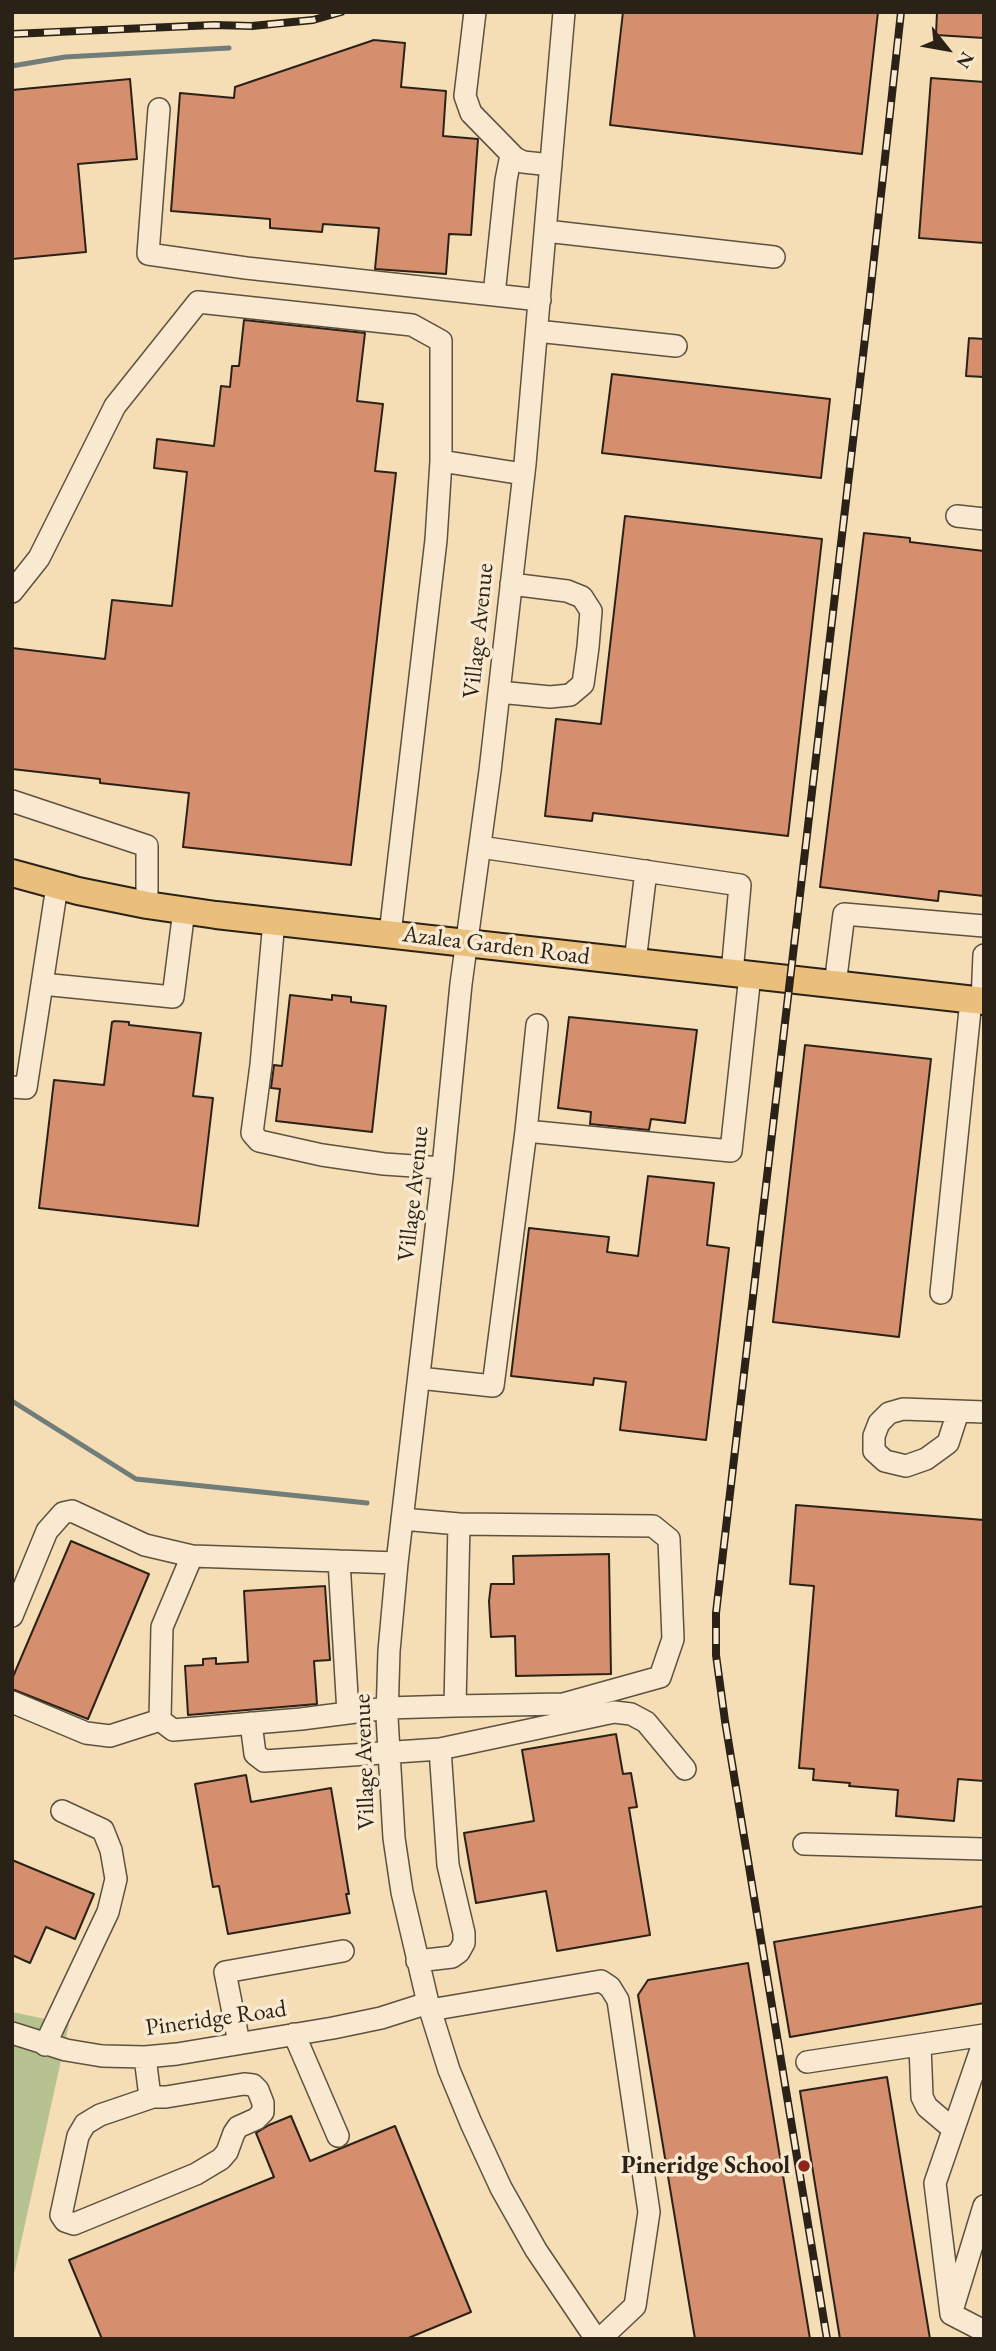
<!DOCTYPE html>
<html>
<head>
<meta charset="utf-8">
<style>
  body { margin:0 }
  #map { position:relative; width:996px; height:2351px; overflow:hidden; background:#f5ddb6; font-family:"EB Garamond",serif }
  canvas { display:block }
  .frame { position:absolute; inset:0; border:14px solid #2a2217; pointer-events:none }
  .north { position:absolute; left:912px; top:14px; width:70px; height:70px; -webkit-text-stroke:5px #f8e9d0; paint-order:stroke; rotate:121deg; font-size:19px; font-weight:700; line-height:28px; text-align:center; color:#2a2217 }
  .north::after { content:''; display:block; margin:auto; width:24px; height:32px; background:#2a2217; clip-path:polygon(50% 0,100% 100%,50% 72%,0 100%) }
</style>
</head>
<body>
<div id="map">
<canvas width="996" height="2351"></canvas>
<div class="frame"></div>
<div class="north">N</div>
</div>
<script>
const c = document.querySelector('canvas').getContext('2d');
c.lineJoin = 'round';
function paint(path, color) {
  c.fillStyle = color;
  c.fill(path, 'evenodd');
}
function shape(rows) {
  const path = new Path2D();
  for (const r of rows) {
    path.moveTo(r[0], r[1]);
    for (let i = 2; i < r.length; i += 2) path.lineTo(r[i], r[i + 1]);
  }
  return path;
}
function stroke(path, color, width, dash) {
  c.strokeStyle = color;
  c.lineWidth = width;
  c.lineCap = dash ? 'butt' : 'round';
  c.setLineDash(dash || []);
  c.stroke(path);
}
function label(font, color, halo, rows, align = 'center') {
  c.font = font + ' "EB Garamond",serif';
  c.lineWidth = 7;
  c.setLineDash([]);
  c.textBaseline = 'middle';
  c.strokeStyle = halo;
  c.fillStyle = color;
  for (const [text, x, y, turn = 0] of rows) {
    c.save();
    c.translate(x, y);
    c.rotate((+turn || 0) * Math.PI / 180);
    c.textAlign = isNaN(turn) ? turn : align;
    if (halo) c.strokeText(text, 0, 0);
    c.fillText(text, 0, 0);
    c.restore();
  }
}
paint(shape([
  [12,2012,69,2024,12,2283]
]), '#b7c291');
stroke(shape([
  [12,66,65,57,229,48],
  [12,1401,136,1479,367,1503]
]), '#717d78', 5);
const building = shape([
  [623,12,878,12,862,154,610,125,623,12],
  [937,12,984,12,984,38,936,35,937,12],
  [374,40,405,43,401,87,446,91,443,136,478,139,471,235,449,234,446,274,375,269,379,228,323,224,322,232,270,228,270,219,171,211,180,93,234,98,235,87,374,40],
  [931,78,984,82,984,243,919,238,931,78],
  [130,79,137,159,78,164,86,252,12,259,12,90,130,79],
  [244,320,365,333,357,401,383,404,375,471,396,473,351,865,183,847,189,793,100,783,100,779,12,769,12,648,105,659,112,600,172,606,187,472,154,468,157,439,214,446,221,386,230,387,232,366,239,366,244,320],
  [969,338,984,339,984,377,966,376,969,338],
  [612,374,830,399,821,478,602,453,612,374],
  [625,516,822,539,788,836,593,813,592,821,545,816,556,719,601,724,625,516],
  [864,533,910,538,910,542,984,551,984,896,939,891,938,901,820,887,864,533],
  [290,995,332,1000,332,995,351,997,351,1002,386,1006,372,1132,276,1121,280,1089,271,1088,274,1065,282,1066,290,995],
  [569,1017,697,1030,685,1123,651,1119,649,1130,590,1124,591,1112,558,1108,569,1017],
  [115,1021,129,1022,129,1025,201,1033,193,1096,213,1098,198,1226,39,1208,54,1080,104,1085,112,1022,115,1021],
  [805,1045,931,1059,899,1337,773,1322,805,1045],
  [648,1176,714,1183,707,1245,729,1248,706,1440,620,1430,626,1382,594,1378,593,1385,511,1376,529,1228,609,1237,607,1252,638,1256,648,1176],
  [796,1505,984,1520,984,1781,958,1779,954,1821,896,1816,898,1790,849,1786,850,1783,813,1780,814,1769,799,1768,814,1586,790,1584,796,1505],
  [71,1541,149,1574,88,1719,12,1689,12,1679,71,1541],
  [609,1554,611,1674,516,1676,515,1636,491,1637,489,1601,491,1584,514,1584,513,1556,609,1554],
  [325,1586,330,1660,314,1661,317,1704,188,1715,185,1666,203,1665,203,1659,216,1658,216,1664,248,1662,244,1591,325,1586],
  [616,1734,623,1774,631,1773,637,1807,629,1808,650,1935,557,1951,546,1891,476,1903,464,1833,534,1821,522,1750,616,1734],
  [246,1775,251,1802,331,1788,349,1894,346,1894,350,1913,228,1934,219,1886,213,1887,195,1784,246,1775],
  [12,1860,94,1894,75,1939,46,1927,30,1963,12,1955,12,1860],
  [984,1906,984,2003,790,2037,774,1942,984,1906],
  [748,1963,810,2339,695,2339,638,1995,648,1980,748,1963],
  [887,2077,930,2339,840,2339,800,2091,887,2077],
  [291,2116,310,2161,395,2126,471,2312,406,2339,102,2339,69,2260,274,2177,256,2133,269,2125,291,2116]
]);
paint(building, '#d58f6e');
stroke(building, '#2a2217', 2);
const minor = shape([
  [475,12,465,96,471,113,515,158,523,162,551,165],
  [564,12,525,464,490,771,461,984,442,1177,397,1563,389,1651,387,1717,394,1838,402,1892,428,2003,449,2070,471,2123,501,2188,536,2250,596,2339],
  [159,109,148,254,246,268,540,300],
  [546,231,774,257],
  [494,295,506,180,511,155],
  [537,331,676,346],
  [957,516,984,519],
  [12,592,39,558,115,406,198,302,412,325,441,341,441,461,523,474],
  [499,692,550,697,570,695,583,684,588,647,591,611,582,597,567,591,511,584],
  [12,801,147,846,147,905],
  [480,847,740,885,732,973],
  [57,886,42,984,173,997,184,910],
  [274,921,261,1065,252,1133,259,1141,322,1155,384,1164,443,1168],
  [390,934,436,540,441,461],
  [635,962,646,871],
  [835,985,844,914,984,926],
  [982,1001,984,955],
  [12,1087,26,1088,42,984],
  [526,1131,537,1025],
  [941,1293,971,1000],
  [419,1378,493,1386,526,1131,731,1151,750,975],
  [958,1412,948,1443,926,1459,906,1466,885,1461,874,1451,874,1436,879,1423,889,1413,903,1409,984,1412],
  [192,1556,162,1627,160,1720,173,1730,301,1719,387,1708,455,1706,459,1524,402,1519],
  [339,1561,348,1713],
  [12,1616,47,1531,63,1513,72,1511,145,1545,192,1556,397,1563],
  [12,1702,86,1733,110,1736,160,1720],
  [455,1706,563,1704,660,1677,673,1639,669,1539,653,1526,459,1524],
  [251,1723,255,1754,264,1761,440,1749,614,1712,631,1714,646,1722,685,1769],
  [804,1844,984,1849],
  [417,1961,452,1957,459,1952,464,1943,464,1933,448,1865,440,1749],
  [430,2010,601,1981,610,1987,618,2000,649,2212,635,2306,600,2339],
  [12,2033,66,2050,102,2056,145,2057,177,2054,333,2028,381,2018,428,2003],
  [294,2034,338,2136],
  [239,2043,225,1972,343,1951],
  [45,2045,108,1912,116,1879,111,1850,103,1830,62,1811],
  [920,2045,922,2097,927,2107,953,2129],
  [145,2057,149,2089,153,2097,166,2097,244,2084,253,2085,258,2090,263,2103,263,2112,256,2119,238,2127,234,2133,227,2152,221,2159,196,2174,74,2224,65,2221,61,2215,78,2136,85,2124,100,2115,153,2097],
  [807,2062,984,2035],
  [984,2206,951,2314,984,2331],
  [951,2314,935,2183,984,2041]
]);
const major = shape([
  [12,873,78,891,147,905,216,915,984,1001]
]);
stroke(minor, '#5d513f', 24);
stroke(major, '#2a2217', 30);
stroke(minor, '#f8e9d0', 21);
stroke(major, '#eabe7b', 26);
const rail = shape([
  [12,34,214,25,252,26,313,20,341,12],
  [827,2339,725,1721,716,1655,716,1613,869,304,901,12]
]);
stroke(rail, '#2a2217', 8);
stroke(rail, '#f8e9d0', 5, [16]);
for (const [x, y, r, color] of [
  [804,2166,7,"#8f2418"]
]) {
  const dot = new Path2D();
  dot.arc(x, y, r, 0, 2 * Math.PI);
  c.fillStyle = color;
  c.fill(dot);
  stroke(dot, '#f8e9d0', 2.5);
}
label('24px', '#2a2217', '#f8e9d0', [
  ["Village Avenue",479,631,-84],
  ["Azalea Garden Road",496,946,7],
  ["Village Avenue",414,1194,-84],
  ["Village Avenue",365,1762,-92],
  ["Pineridge Road",216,2019,-8]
]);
label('bold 24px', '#2a2217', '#f8e9d0', [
  ["Pineridge School",790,2166]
], 'right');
</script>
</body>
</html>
